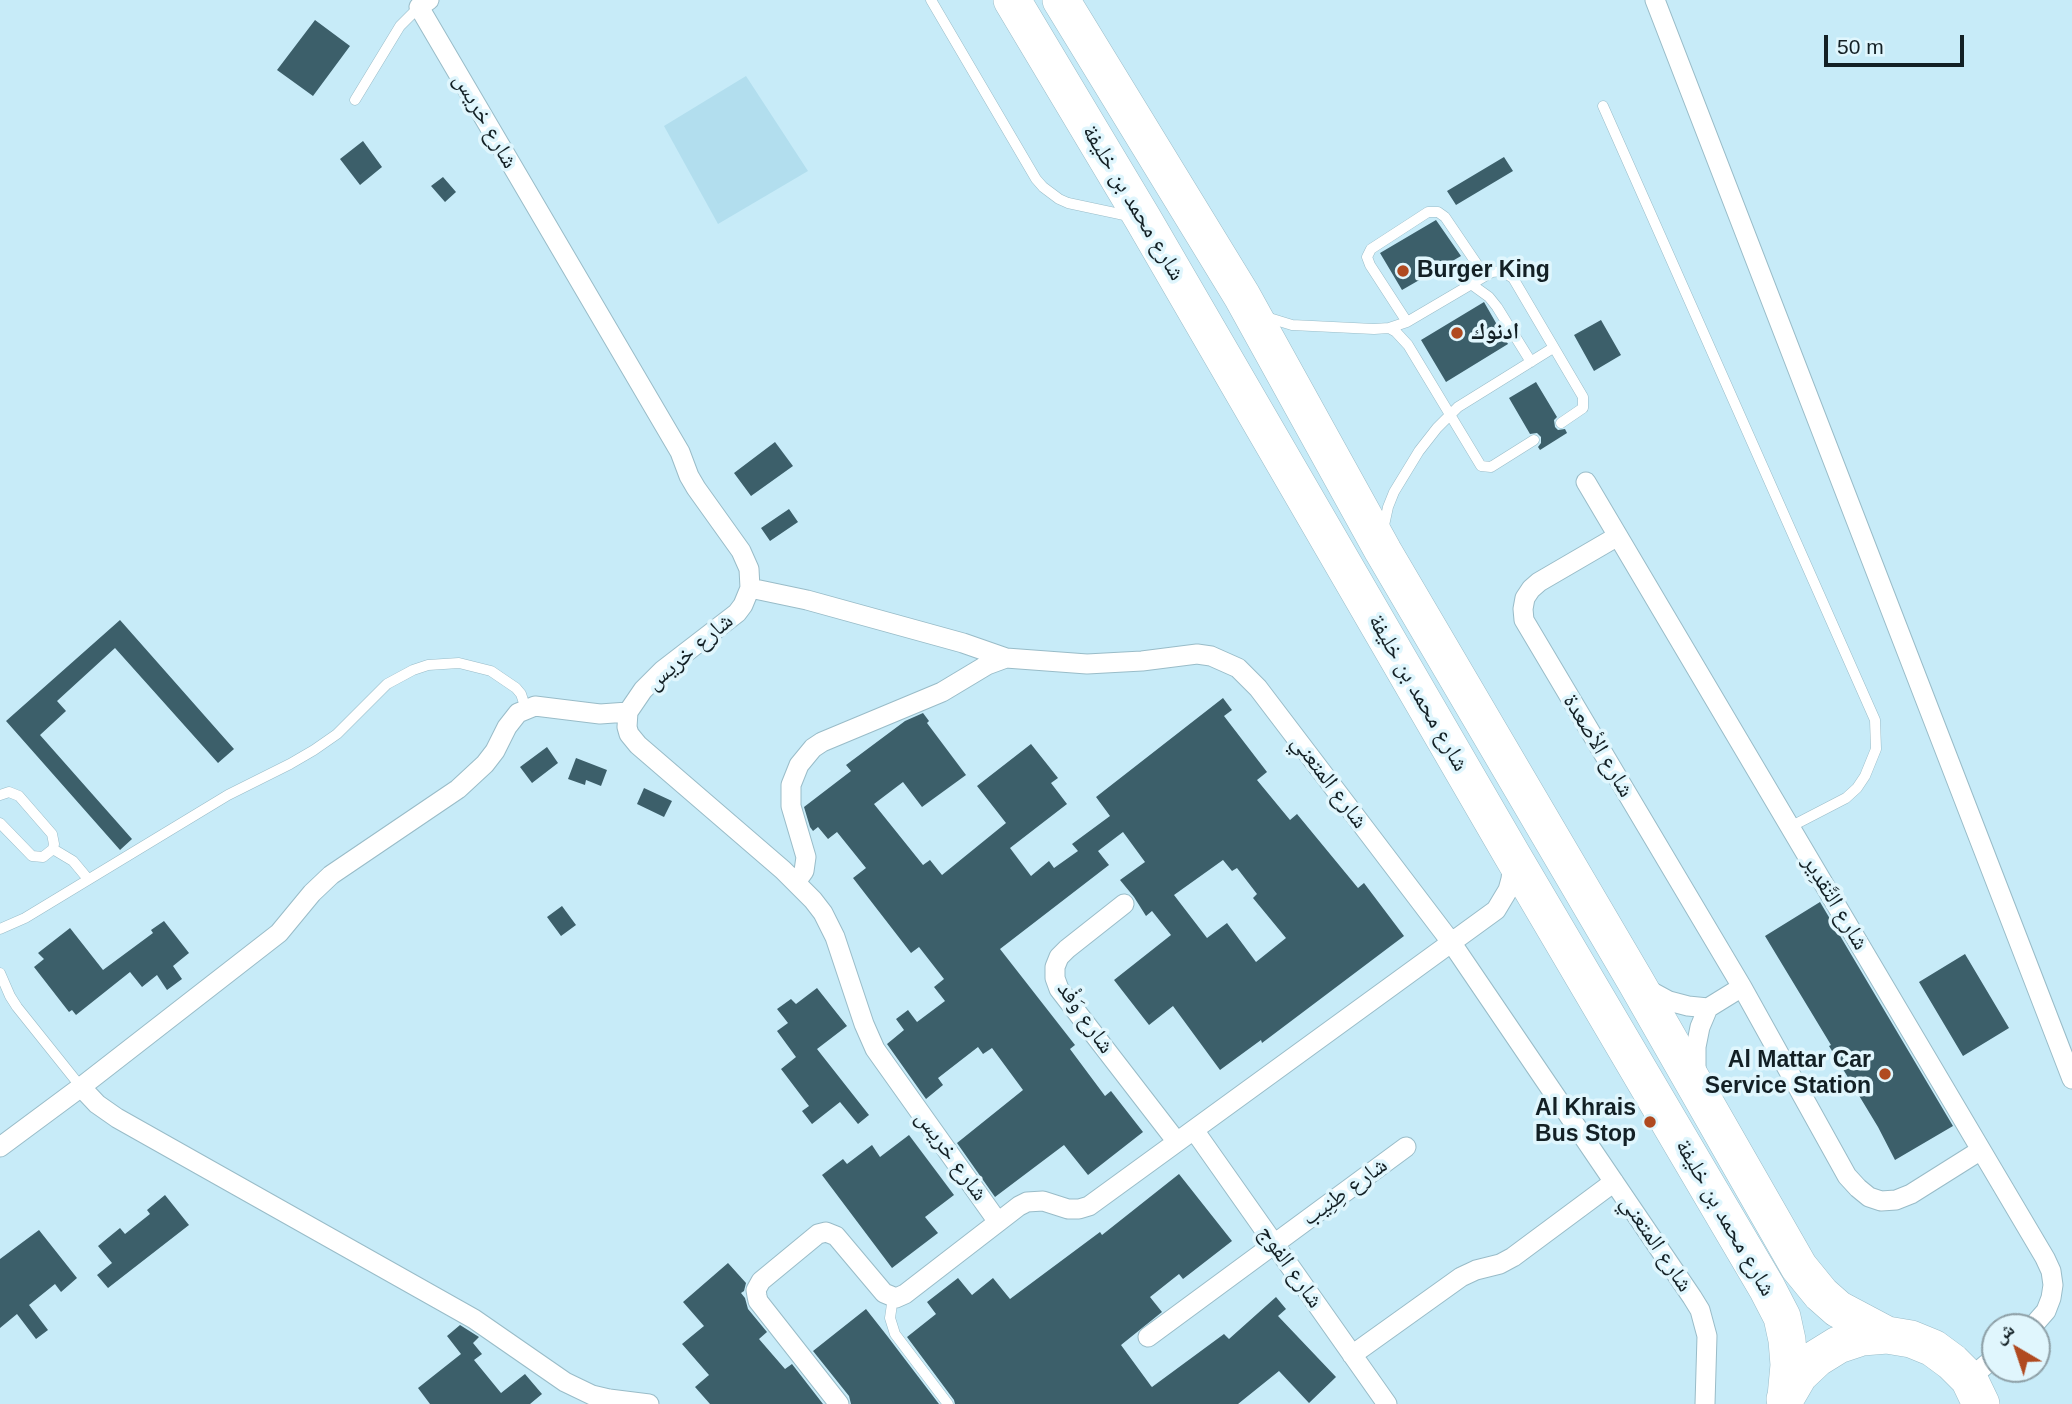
<!DOCTYPE html>
<html>
<head>
<meta charset="utf-8">
<style>
  body { margin:0 }
  #map { position:relative; width:2072px; height:1404px; overflow:hidden; background:#c7ebf8; font-family:Helvetica,"Noto Naskh Arabic",sans-serif }
  canvas { display:block }
  .north { position:absolute; left:1981px; top:1313px; width:70px; height:70px; box-sizing:border-box; background:#e0f6fd; border:2px solid #8ea0a7; border-radius:50%; rotate:321deg; font-size:19px; font-weight:700; line-height:28px; text-align:center; color:#132025 }
  .north::after { content:''; display:block; margin:auto; width:24px; height:32px; background:#b04a20; clip-path:polygon(50% 0,100% 100%,50% 72%,0 100%) }
  .scale { position:absolute; left:1824px; top:35px; width:140px; height:32px; box-sizing:border-box; border:4px solid #132025; border-top:0; padding-left:9px; font-size:21px; line-height:24px; white-space:nowrap; color:#132025; -webkit-text-stroke:5px #e0f6fd; paint-order:stroke }
</style>
</head>
<body>
<div id="map">
<canvas width="2072" height="1404"></canvas>
<div class="north">ش</div>
<div class="scale">50 m</div>
</div>
<script>
const c = document.querySelector('canvas').getContext('2d');
c.lineJoin = 'round';
function paint(path, color) {
  c.fillStyle = color;
  c.fill(path, 'evenodd');
}
function shape(rows) {
  const path = new Path2D();
  for (const r of rows) {
    path.moveTo(r[0], r[1]);
    for (let i = 2; i < r.length; i += 2) path.lineTo(r[i], r[i + 1]);
  }
  return path;
}
function stroke(path, color, width, dash) {
  c.strokeStyle = color;
  c.lineWidth = width;
  c.lineCap = dash ? 'butt' : 'round';
  c.setLineDash(dash || []);
  c.stroke(path);
}
function label(font, color, halo, rows, align = 'center') {
  c.font = font + ' Helvetica,"Noto Naskh Arabic",sans-serif';
  c.lineWidth = 7;
  c.setLineDash([]);
  c.textBaseline = 'middle';
  c.strokeStyle = halo;
  c.fillStyle = color;
  for (const [text, x, y, turn = 0] of rows) {
    c.save();
    c.translate(x, y);
    c.rotate((+turn || 0) * Math.PI / 180);
    c.textAlign = isNaN(turn) ? turn : align;
    if (halo) c.strokeText(text, 0, 0);
    c.fillText(text, 0, 0);
    c.restore();
  }
}
paint(shape([
  [746,76,808,171,718,224,664,126]
]), '#b2deee');
paint(shape([
  [315,20,350,46,313,96,277,70],
  [363,141,382,167,360,185,340,159],
  [1504,157,1513,171,1456,205,1447,191],
  [443,177,456,192,445,202,431,186],
  [1436,220,1461,256,1402,290,1380,253],
  [1484,302,1508,344,1446,382,1421,340],
  [1601,320,1621,355,1594,371,1574,335],
  [1536,382,1557,417,1554,420,1555,427,1558,430,1565,429,1567,433,1540,450,1538,447,1541,443,1541,437,1537,433,1530,434,1509,398],
  [775,442,793,466,751,496,734,473],
  [789,509,798,522,770,541,761,528],
  [120,620,234,749,218,763,115,648,57,701,66,711,40,735,132,839,120,850,6,721],
  [1223,698,1232,710,1224,716,1267,772,1257,780,1290,820,1297,814,1358,888,1364,883,1404,936,1262,1043,1261,1040,1220,1070,1173,1006,1149,1025,1114,980,1171,935,1152,911,1146,916,1134,897,1120,880,1145,862,1123,832,1098,851,1109,865,1000,949,1075,1045,1070,1049,1105,1096,1111,1091,1143,1132,1088,1175,1064,1145,995,1197,957,1143,1023,1090,992,1048,983,1054,978,1047,938,1078,943,1085,926,1099,887,1044,904,1030,896,1019,908,1010,917,1022,945,1001,934,987,944,979,919,947,911,953,853,878,866,868,837,832,828,839,818,827,813,831,810,827,804,807,851,771,846,765,905,721,923,713,929,721,927,723,966,775,922,807,903,782,874,804,923,865,930,860,942,875,1006,823,977,786,1031,744,1058,778,1051,783,1067,804,1010,848,1031,876,1049,861,1054,868,1078,851,1072,844,1110,816,1096,797],
  [1223,860,1232,871,1237,868,1257,894,1253,898,1286,938,1256,962,1227,923,1207,938,1174,895],
  [547,747,558,763,532,783,520,767],
  [576,758,607,770,601,786,586,780,585,785,568,779],
  [644,788,672,801,664,817,637,804],
  [1820,902,1953,1126,1895,1160,1878,1127,1829,1046,1831,1045,1765,936],
  [562,906,576,925,561,936,547,917],
  [164,921,189,953,173,966,182,979,167,990,157,975,142,987,130,972,76,1015,72,1010,69,1012,34,967,44,959,38,953,70,928,103,970,153,933,151,930],
  [1965,954,2009,1028,1963,1056,1919,982],
  [817,988,847,1026,817,1049,869,1115,858,1124,840,1102,812,1124,802,1111,809,1106,781,1069,796,1057,777,1031,788,1023,777,1009,791,999,796,1004],
  [909,1135,954,1195,925,1217,938,1233,892,1268,822,1175,843,1159,847,1164,872,1145,880,1157],
  [1179,1174,1232,1241,1183,1279,1179,1274,1150,1297,1162,1312,1121,1345,1151,1386,1152,1387,1224,1334,1229,1339,1276,1297,1286,1309,1278,1316,1336,1377,1309,1403,1279,1371,1238,1404,955,1404,954,1400,907,1337,936,1314,927,1302,958,1278,972,1295,993,1278,1010,1299,1100,1232,1102,1235],
  [165,1195,189,1225,108,1288,97,1275,112,1263,98,1246,120,1228,125,1234,150,1214,147,1210],
  [39,1230,77,1278,61,1292,55,1284,29,1305,48,1330,36,1339,17,1314,0,1328,0,1259],
  [728,1263,746,1283,744,1291,741,1293,745,1298,748,1309,767,1332,759,1339,785,1369,792,1364,823,1404,710,1404,695,1387,709,1375,682,1344,704,1326,683,1302],
  [866,1309,888,1337,939,1404,851,1404,849,1396,813,1351],
  [460,1325,479,1337,473,1343,482,1354,474,1360,501,1393,525,1374,542,1394,530,1404,430,1404,418,1388,461,1354,447,1336]
]), '#3c5f6a');
const lane = shape([
  [931,0,1036,179,1043,187,1059,199,1068,203,1129,216],
  [355,100,400,26,419,7],
  [1603,106,1875,720,1876,749,1865,776,1857,788,1846,798,1790,827],
  [1471,284,1489,297,1497,307,1531,362],
  [1266,317,1292,325,1374,329,1389,328,1407,322,1492,272,1502,271,1513,278,1583,397,1583,408,1561,423],
  [1407,322,1370,265,1367,257,1371,249,1428,212,1438,212,1445,217,1485,276],
  [1389,328,1396,332,1408,345,1481,466,1491,467,1534,440],
  [1383,530,1388,507,1394,492,1419,451,1437,428,1458,407,1553,348],
  [0,795,9,792,19,796,52,834,54,844,53,849,43,857,32,856,0,823],
  [53,849,73,861,88,879],
  [0,929,25,918,228,795,290,764,314,750,337,734,387,684,413,670,428,665,459,663,491,671,516,688,521,694,526,709],
  [0,973,10,996,17,1007,81,1087],
  [893,1297,890,1318,895,1334,948,1404]
]);
const street = shape([
  [429,0,419,7,680,452,689,476,696,488,741,551,749,569,750,588,743,605,737,613,663,670,643,690,628,712,627,727,629,734,638,745,783,870,813,900,823,913,835,937,864,1024,875,1049,998,1222],
  [1655,0,2072,1079],
  [1586,482,2045,1258,2051,1271,2053,1285,2051,1298,2046,1311,2032,1327],
  [1618,536,1539,582,1531,589,1525,598,1523,609,1524,620,1742,987,1847,1176,1858,1188,1869,1197,1881,1201,1896,1200,1911,1194,1981,1150],
  [750,588,807,600,963,643,1006,658],
  [796,882,804,871,806,857,791,806,791,785,799,765,813,748,822,742,942,692,987,665,1006,658,1087,664,1142,661,1197,654,1211,656,1238,668,1258,688,1451,942,1692,1297,1700,1310,1707,1336,1705,1404],
  [1124,904,1067,949,1059,957,1055,967,1055,978,1059,989,1177,1142],
  [1645,988,1669,1001,1688,1006,1708,1008,1742,987],
  [1696,1075,1696,1047,1700,1027,1708,1008],
  [81,1087,97,1104,117,1118,474,1319,565,1382,592,1395,609,1399,649,1404],
  [1194,1130,1387,1404],
  [0,1147,81,1087,279,933,312,893,331,875,458,789,485,764,495,751,507,727,518,713,535,706,600,714,628,712],
  [1148,1337,1406,1147],
  [1352,1355,1461,1277,1476,1270,1500,1264,1513,1257,1614,1182],
  [1969,1379,1995,1357],
  [839,1404,758,1301,757,1296,756,1290,761,1281,818,1234,826,1232,836,1236,884,1293,896,1298,905,1294,1019,1206,1027,1202,1043,1201,1068,1209,1079,1209,1089,1206,1496,910,1508,890,1511,879,1513,861]
]);
const highway = shape([
  [1012,0,1143,219,1512,855,1767,1288,1782,1317,1787,1340,1789,1365,1786,1397],
  [1061,0,1242,296,1383,551,1636,982,1799,1267,1821,1294,1838,1309,1887,1335],
  [1785,1399,1799,1375,1817,1358,1838,1345,1862,1337,1887,1335,1911,1339,1933,1348,1952,1362,1969,1379,1981,1404]
]);
stroke(lane, '#99bcc8', 11);
stroke(street, '#99bcc8', 21);
stroke(highway, '#99bcc8', 38);
stroke(lane, '#fff', 10);
stroke(street, '#fff', 19);
stroke(highway, '#fff', 37);
for (const [x, y, r, color] of [
  [1403,271,7,"#b04a20"],
  [1457,333,7,"#b04a20"],
  [1885,1074,7,"#b04a20"],
  [1650,1122,7,"#b04a20"]
]) {
  const dot = new Path2D();
  dot.arc(x, y, r, 0, 2 * Math.PI);
  c.fillStyle = color;
  c.fill(dot);
  stroke(dot, '#e0f6fd', 2.5);
}
label('23px', '#132025', '#e0f6fd', [
  ["شارع خريس",485,121,60],
  ["شارع محمد بن خليفة",1133,203,59],
  ["شارع خريس",690,652,-40],
  ["شارع محمد بن خليفة",1418,693,60],
  ["شارع الأصعدة",1598,746,59],
  ["شارع المتعني",1329,782,53],
  ["شارع التَّقدِير",1835,903,59],
  ["شارع وَفْد",1085,1018,55],
  ["شارع خريس",951,1156,54],
  ["شارع طِنِيب",1345,1192,-36],
  ["شارع محمد بن خليفة",1725,1218,60],
  ["شارع المتعني",1656,1244,56],
  ["شارع الفوج",1290,1267,55]
]);
label('bold 23px', '#132025', '#e0f6fd', [
  ["Burger King",1417,271],
  ["ادنوك",1471,333],
  ["Al Mattar Car",1871,1061,"right"],
  ["Service Station",1871,1087,"right"],
  ["Al Khrais",1636,1109,"right"],
  ["Bus Stop",1636,1135,"right"]
], 'left');
</script>
</body>
</html>
